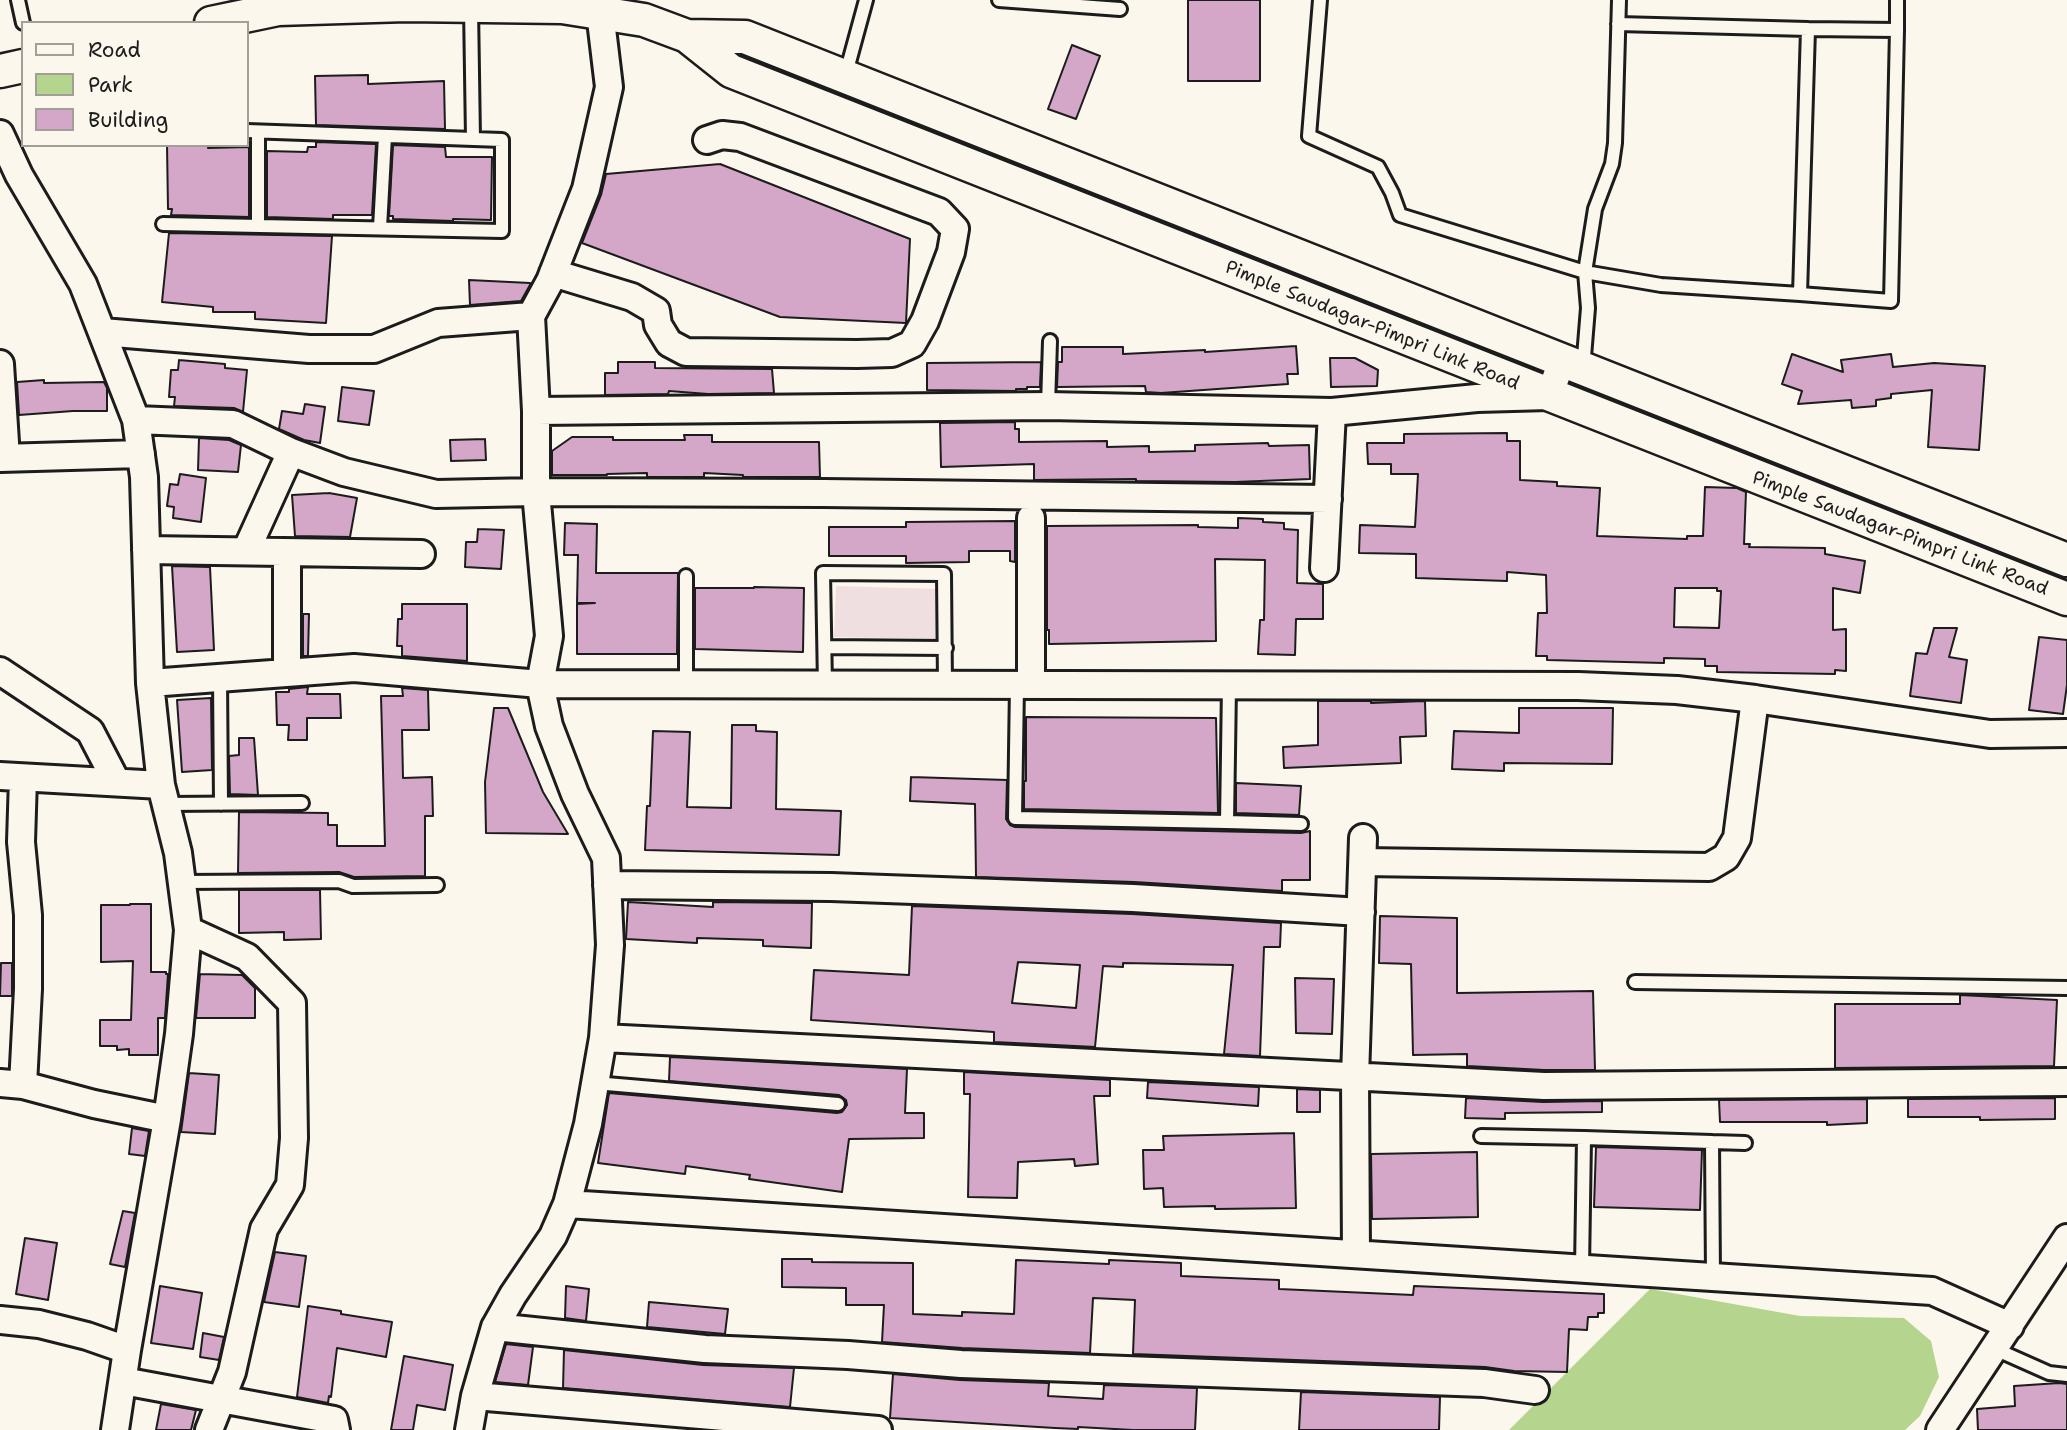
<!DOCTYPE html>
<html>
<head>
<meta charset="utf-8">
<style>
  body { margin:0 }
  #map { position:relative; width:2067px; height:1430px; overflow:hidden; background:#fbf7ec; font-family:"Shantell Sans",sans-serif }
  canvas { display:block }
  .legend { position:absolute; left:21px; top:21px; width:228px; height:126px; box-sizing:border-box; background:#fbf7ec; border:2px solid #a29f99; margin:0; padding:9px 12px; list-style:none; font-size:21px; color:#1c1c1c }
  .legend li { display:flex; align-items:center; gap:14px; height:35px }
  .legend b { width:35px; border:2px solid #a29f99 }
</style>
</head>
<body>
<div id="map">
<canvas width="2067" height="1430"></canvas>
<ul class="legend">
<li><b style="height:9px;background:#fbf7ec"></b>Road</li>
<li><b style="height:19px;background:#b5d58e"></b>Park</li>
<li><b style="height:19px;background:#d4a6c8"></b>Building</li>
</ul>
</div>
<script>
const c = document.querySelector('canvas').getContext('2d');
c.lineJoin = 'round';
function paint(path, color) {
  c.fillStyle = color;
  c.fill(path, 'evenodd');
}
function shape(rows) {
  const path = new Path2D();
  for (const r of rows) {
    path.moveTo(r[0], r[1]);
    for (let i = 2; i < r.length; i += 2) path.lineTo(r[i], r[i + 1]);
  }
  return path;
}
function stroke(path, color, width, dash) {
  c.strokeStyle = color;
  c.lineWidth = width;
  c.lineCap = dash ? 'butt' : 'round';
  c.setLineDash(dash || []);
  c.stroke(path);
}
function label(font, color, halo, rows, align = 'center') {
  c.font = font + ' "Shantell Sans",sans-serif';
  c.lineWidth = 5;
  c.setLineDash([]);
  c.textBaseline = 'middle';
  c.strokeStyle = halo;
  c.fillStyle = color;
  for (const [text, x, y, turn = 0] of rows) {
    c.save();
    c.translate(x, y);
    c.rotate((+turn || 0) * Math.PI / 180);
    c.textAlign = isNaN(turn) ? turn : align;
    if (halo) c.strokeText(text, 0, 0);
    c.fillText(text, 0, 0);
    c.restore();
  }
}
paint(shape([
  [836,586,937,589,936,639,834,637]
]), '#efdfe1');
paint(shape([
  [1650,1289,1800,1316,1904,1318,1931,1341,1939,1377,1920,1416,1905,1430,1509,1430]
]), '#b5d58e');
const building = shape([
  [1188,0,1260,0,1260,81,1188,81,1188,0],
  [1072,45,1100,56,1076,119,1048,109,1072,45],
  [368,75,368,84,444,81,445,129,316,125,315,76,368,75],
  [316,142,376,144,372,215,333,215,333,219,267,217,267,151,307,152,308,147,316,147,316,142],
  [167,145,208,145,208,148,249,147,249,217,171,215,172,209,168,209,167,145],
  [393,145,445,147,446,157,492,157,491,220,453,219,453,221,393,219,393,216,389,216,393,145],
  [720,164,910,239,906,323,780,317,582,243,601,195,606,174,720,164],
  [169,233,332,236,326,323,255,319,255,312,213,312,213,307,162,302,169,233],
  [469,280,530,283,530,285,521,301,470,305,469,280],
  [1296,346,1298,374,1287,374,1288,384,1161,393,1146,392,1145,386,1057,387,1058,362,1062,362,1062,347,1123,347,1123,354,1205,350,1205,352,1296,346],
  [1792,354,1843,372,1841,360,1891,354,1893,367,1934,363,1985,366,1979,450,1928,447,1932,390,1891,394,1891,398,1876,400,1876,406,1852,408,1851,400,1798,404,1802,391,1782,384,1792,354],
  [1330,358,1355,358,1378,370,1377,386,1331,387,1330,358],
  [179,360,225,364,225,368,247,370,243,412,234,408,174,406,175,397,169,397,171,370,178,370,179,360],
  [618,362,655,362,655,368,772,369,774,393,708,394,669,391,668,394,605,395,605,373,618,373,618,362],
  [1041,362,1040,387,1027,387,1027,389,1016,389,1016,391,927,390,927,363,1041,362],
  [44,380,44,383,104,382,107,388,107,411,73,411,19,415,17,382,44,380],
  [342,387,374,391,369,425,338,421,342,387],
  [305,404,325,407,320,443,304,440,279,429,282,411,303,414,305,404],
  [1015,422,1015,429,1019,429,1019,442,1107,441,1107,447,1149,446,1149,452,1195,451,1195,445,1268,443,1269,446,1309,445,1310,479,1235,482,1136,481,1136,479,1034,480,1034,464,941,467,940,423,1015,422],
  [1507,433,1507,441,1520,441,1520,480,1557,482,1557,486,1600,488,1597,536,1687,539,1687,536,1703,536,1705,487,1737,488,1746,492,1744,544,1750,544,1749,547,1825,548,1825,554,1865,561,1860,593,1833,588,1833,630,1846,629,1846,671,1835,670,1835,674,1717,672,1717,666,1705,666,1705,659,1664,658,1664,663,1547,660,1547,656,1536,656,1538,613,1547,613,1546,575,1507,572,1507,581,1416,578,1416,554,1359,553,1360,525,1415,527,1418,474,1391,474,1391,464,1368,464,1367,443,1404,443,1404,434,1507,433],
  [1675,588,1717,588,1717,591,1721,591,1719,628,1674,627,1675,588],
  [684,435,712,435,712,442,819,442,820,477,743,477,743,475,704,473,704,477,647,477,647,473,607,474,607,475,552,475,552,451,572,437,613,437,613,440,685,440,684,435],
  [199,438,229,440,241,445,238,472,198,470,199,438],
  [485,439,486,460,451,461,450,440,485,439],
  [180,474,206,478,201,522,173,518,174,507,167,506,170,484,178,485,180,474],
  [329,493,357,498,350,537,295,536,292,495,329,493],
  [1238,518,1263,519,1263,522,1284,523,1284,529,1298,530,1297,583,1323,584,1323,619,1296,619,1295,655,1258,654,1260,620,1264,620,1265,560,1215,559,1216,641,1049,644,1049,630,1047,630,1047,526,1198,525,1198,527,1238,528,1238,518],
  [1015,521,1015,562,1010,561,1010,551,969,551,969,562,906,563,906,556,829,556,829,527,906,527,906,522,1015,521],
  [565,523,597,524,596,573,678,573,677,654,577,654,577,604,595,603,577,603,578,555,564,555,565,523],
  [478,529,504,530,501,569,465,567,466,542,477,542,478,529],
  [172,566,210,567,214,650,177,652,172,566],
  [754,587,804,588,803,652,695,649,695,588,754,588,754,587],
  [402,604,467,604,467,661,402,656,402,646,397,646,398,619,402,619,402,604],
  [303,614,309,614,308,656,303,656,303,614],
  [1934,628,1957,628,1949,657,1967,660,1961,703,1910,696,1916,653,1927,654,1934,628],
  [2039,637,2067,640,2067,685,2063,714,2029,710,2039,637],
  [308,687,307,694,340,694,341,718,307,718,307,740,288,740,289,725,277,725,276,692,289,692,289,689,308,687],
  [402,688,428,690,429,730,402,730,403,778,432,777,433,816,425,816,425,876,354,877,339,872,238,873,239,812,328,813,328,825,337,825,337,846,385,846,381,696,403,696,402,688],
  [211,698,212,770,182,772,177,700,211,698],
  [1318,701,1371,701,1371,703,1425,701,1426,736,1400,737,1401,763,1284,768,1283,747,1318,745,1318,701],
  [494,708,508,708,543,792,568,834,486,833,485,782,494,708],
  [1519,708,1613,708,1612,764,1504,763,1504,771,1452,769,1454,731,1519,733,1519,708],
  [1026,717,1216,718,1218,813,1024,809,1024,781,1026,781,1026,717],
  [732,725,756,725,756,731,777,732,776,809,841,811,839,855,645,850,647,806,650,806,653,731,690,732,687,807,731,808,732,725],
  [239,738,254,738,258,795,230,794,229,756,239,755,239,738],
  [911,777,1007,780,1006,819,1010,825,1015,827,1301,833,1310,831,1310,880,1282,880,1282,891,1134,882,976,877,975,804,910,801,911,777],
  [1236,783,1301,786,1299,815,1236,813,1236,783],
  [239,890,320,890,321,939,284,940,284,932,239,933,239,890],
  [628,902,713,907,713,902,812,903,811,948,763,946,763,940,697,938,697,943,626,939,628,902],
  [130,904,151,904,151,972,166,972,166,974,168,974,165,1018,158,1018,158,1055,129,1055,129,1049,117,1050,117,1046,100,1046,100,1020,131,1020,133,961,101,962,101,905,130,905,130,904],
  [912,906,1132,914,1281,923,1280,947,1264,947,1260,1056,1224,1054,1233,965,1123,963,1123,967,1103,966,1095,1047,994,1042,994,1032,811,1020,814,970,909,975,912,906],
  [1018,962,1080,965,1076,1008,1012,1003,1018,962],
  [1380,916,1457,918,1457,993,1593,991,1595,1070,1544,1070,1467,1066,1467,1054,1413,1055,1411,964,1379,963,1380,916],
  [1,963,12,963,12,996,0,996,1,963],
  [200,974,242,975,255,988,255,1018,196,1018,200,974],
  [1295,978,1334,979,1332,1034,1296,1033,1295,978],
  [1960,995,2057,1000,2054,1066,1835,1068,1835,1004,1960,1004,1960,995],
  [670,1057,907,1069,905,1113,924,1113,924,1138,849,1139,842,1192,749,1179,750,1175,686,1166,685,1174,598,1163,609,1093,837,1113,842,1112,847,1105,846,1100,839,1095,669,1081,670,1057],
  [964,1072,1110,1080,1110,1096,1094,1096,1098,1164,1075,1166,1074,1159,1018,1162,1017,1198,968,1197,970,1094,964,1094,964,1072],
  [189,1073,219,1075,215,1134,181,1132,189,1073],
  [1148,1082,1259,1087,1258,1106,1147,1098,1148,1082],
  [1297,1089,1320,1090,1320,1112,1297,1112,1297,1089],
  [1466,1098,1543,1102,1602,1101,1602,1112,1505,1113,1505,1119,1465,1118,1466,1098],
  [2055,1098,2055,1119,1980,1120,1980,1117,1908,1117,1908,1099,2055,1098],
  [1867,1099,1867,1123,1827,1125,1827,1122,1720,1122,1719,1100,1867,1099],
  [132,1128,149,1131,145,1156,129,1154,132,1128],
  [1294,1133,1296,1208,1215,1209,1215,1206,1164,1207,1163,1188,1144,1189,1143,1150,1164,1150,1163,1136,1294,1133],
  [1596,1147,1702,1150,1700,1210,1594,1207,1596,1147],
  [1477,1152,1478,1217,1372,1219,1371,1154,1477,1152],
  [123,1211,135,1213,125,1267,110,1264,123,1211],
  [25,1238,57,1243,48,1300,16,1294,25,1238],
  [275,1252,306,1256,299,1307,264,1302,275,1252],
  [782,1259,812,1259,812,1262,913,1263,913,1314,962,1316,962,1312,1014,1314,1016,1260,1109,1264,1109,1260,1181,1263,1181,1276,1279,1280,1279,1289,1413,1295,1414,1286,1604,1294,1604,1313,1598,1313,1598,1317,1588,1317,1587,1330,1569,1329,1567,1372,1514,1371,1485,1367,1133,1354,1135,1300,1093,1298,1090,1353,962,1348,882,1342,884,1305,846,1305,846,1288,782,1287,782,1259],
  [160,1286,202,1293,193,1349,151,1343,160,1286],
  [566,1286,589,1289,586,1321,565,1318,566,1286],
  [649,1302,728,1309,725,1334,647,1327,649,1302],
  [308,1306,341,1311,341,1314,392,1322,386,1357,337,1348,331,1397,329,1396,328,1403,297,1397,308,1306],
  [203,1333,224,1337,219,1360,200,1357,203,1333],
  [506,1344,533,1347,528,1385,495,1382,506,1344],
  [564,1350,703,1365,794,1368,790,1407,563,1388,564,1350],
  [404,1356,453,1365,445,1410,417,1405,413,1430,391,1430,404,1356],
  [893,1374,960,1380,1049,1383,1048,1396,1103,1399,1104,1385,1197,1388,1195,1430,1133,1430,1078,1427,1078,1429,1055,1428,890,1418,893,1374],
  [2059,1383,2067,1384,2067,1430,1978,1430,1977,1409,2015,1406,2014,1386,2059,1383],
  [1301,1392,1440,1397,1439,1430,1299,1430,1301,1392],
  [161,1404,196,1410,191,1430,156,1430,161,1404]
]);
paint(building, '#d4a6c8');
stroke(building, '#1c1c1c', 2);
const service = shape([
  [18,0,23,23],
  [999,0,1120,9],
  [1320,0,1309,136,1378,167,1392,193,1400,215,1585,272,1661,285,1800,294,1808,29,1618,24],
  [471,7,473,139],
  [1808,29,1897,30,1897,0],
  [845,77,866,0],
  [163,224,502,231,502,140,247,131],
  [258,226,258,132],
  [380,228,385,136],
  [1800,294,1891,301,1897,30],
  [1583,369,1588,308,1585,272,1595,209,1612,164,1615,143,1619,0],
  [1048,406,1050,341],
  [825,647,946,648],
  [220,677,221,804],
  [686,684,686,576],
  [825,685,823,573,944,574,945,685],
  [1017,685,1015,818,1227,822,1229,685],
  [166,804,302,803],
  [1227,822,1301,824],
  [182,882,339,881,353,886,437,885],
  [1635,982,2067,988],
  [595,1083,838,1104],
  [1481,1136,1584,1138],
  [1712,1142,1745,1143],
  [1582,1269,1584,1138,1712,1142,1713,1277],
  [1995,1349,2049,1373,2067,1375]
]);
const minor = shape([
  [0,134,19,175,83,284,136,420,144,477,150,683,161,785,178,853,188,930,179,1034,167,1119,127,1350,115,1430],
  [553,273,632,297,656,311,658,325,669,343,686,352,857,354,892,353,912,344,925,321,951,252,955,229,939,212,740,137,722,135,707,140],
  [102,332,309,349,374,349,438,323,531,316],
  [0,364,6,458],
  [536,411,1048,406,1332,412,1324,568],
  [1332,412,1477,398,1549,396,1562,361],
  [136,420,233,424,291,452,344,472,436,494,536,492,823,493,1328,499],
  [0,458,141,454],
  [1031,518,1031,685],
  [146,550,421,554],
  [246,551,291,452],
  [0,671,90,731,116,781],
  [287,673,287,553],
  [150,683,354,668,540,684,1578,686,1677,690,1755,699,1990,734,2067,733],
  [0,776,161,785],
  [1363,862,1709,867,1726,857,1737,838,1755,699],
  [607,885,831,887,1133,898,1361,912],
  [188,930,247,957,292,1003,294,1138,290,1185,264,1229,232,1372,209,1430],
  [603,1038,1544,1086,2067,1082],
  [0,1083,23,1085,94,1104,167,1119],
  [23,1085,28,989,28,915,21,842,23,778],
  [567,1204,1932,1291,2010,1326],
  [1356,1254,1355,1077,1363,838],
  [0,1320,39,1324,87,1336,127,1350],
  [495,1327,705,1349,848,1355,961,1364,1484,1383,1535,1390],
  [123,1381,334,1420,336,1430],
  [475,1396,878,1430],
  [469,1430,475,1396,495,1327,513,1295,553,1236,567,1204,588,1124,603,1038,610,945,606,858,575,794,549,726,540,684,549,636,536,492,536,411,531,316,550,281,586,189,609,87,600,12],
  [1940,1430,2067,1238]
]);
const tertiary = shape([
  [211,23,278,9,406,5,562,7,644,20,687,36,731,71,2067,599],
  [687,36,745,37,2067,560],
  [0,71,23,66]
]);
stroke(service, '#1c1c1c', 18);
stroke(minor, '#1c1c1c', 32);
stroke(tertiary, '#1c1c1c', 37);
stroke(service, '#fbf7ec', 12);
stroke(minor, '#fbf7ec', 26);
stroke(tertiary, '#fbf7ec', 32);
label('19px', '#1c1c1c', '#fbf7ec', [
  ["Pimple Saudagar-Pimpri Link Road",1372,326,22],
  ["Pimple Saudagar-Pimpri Link Road",1900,534,21]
]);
</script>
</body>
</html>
